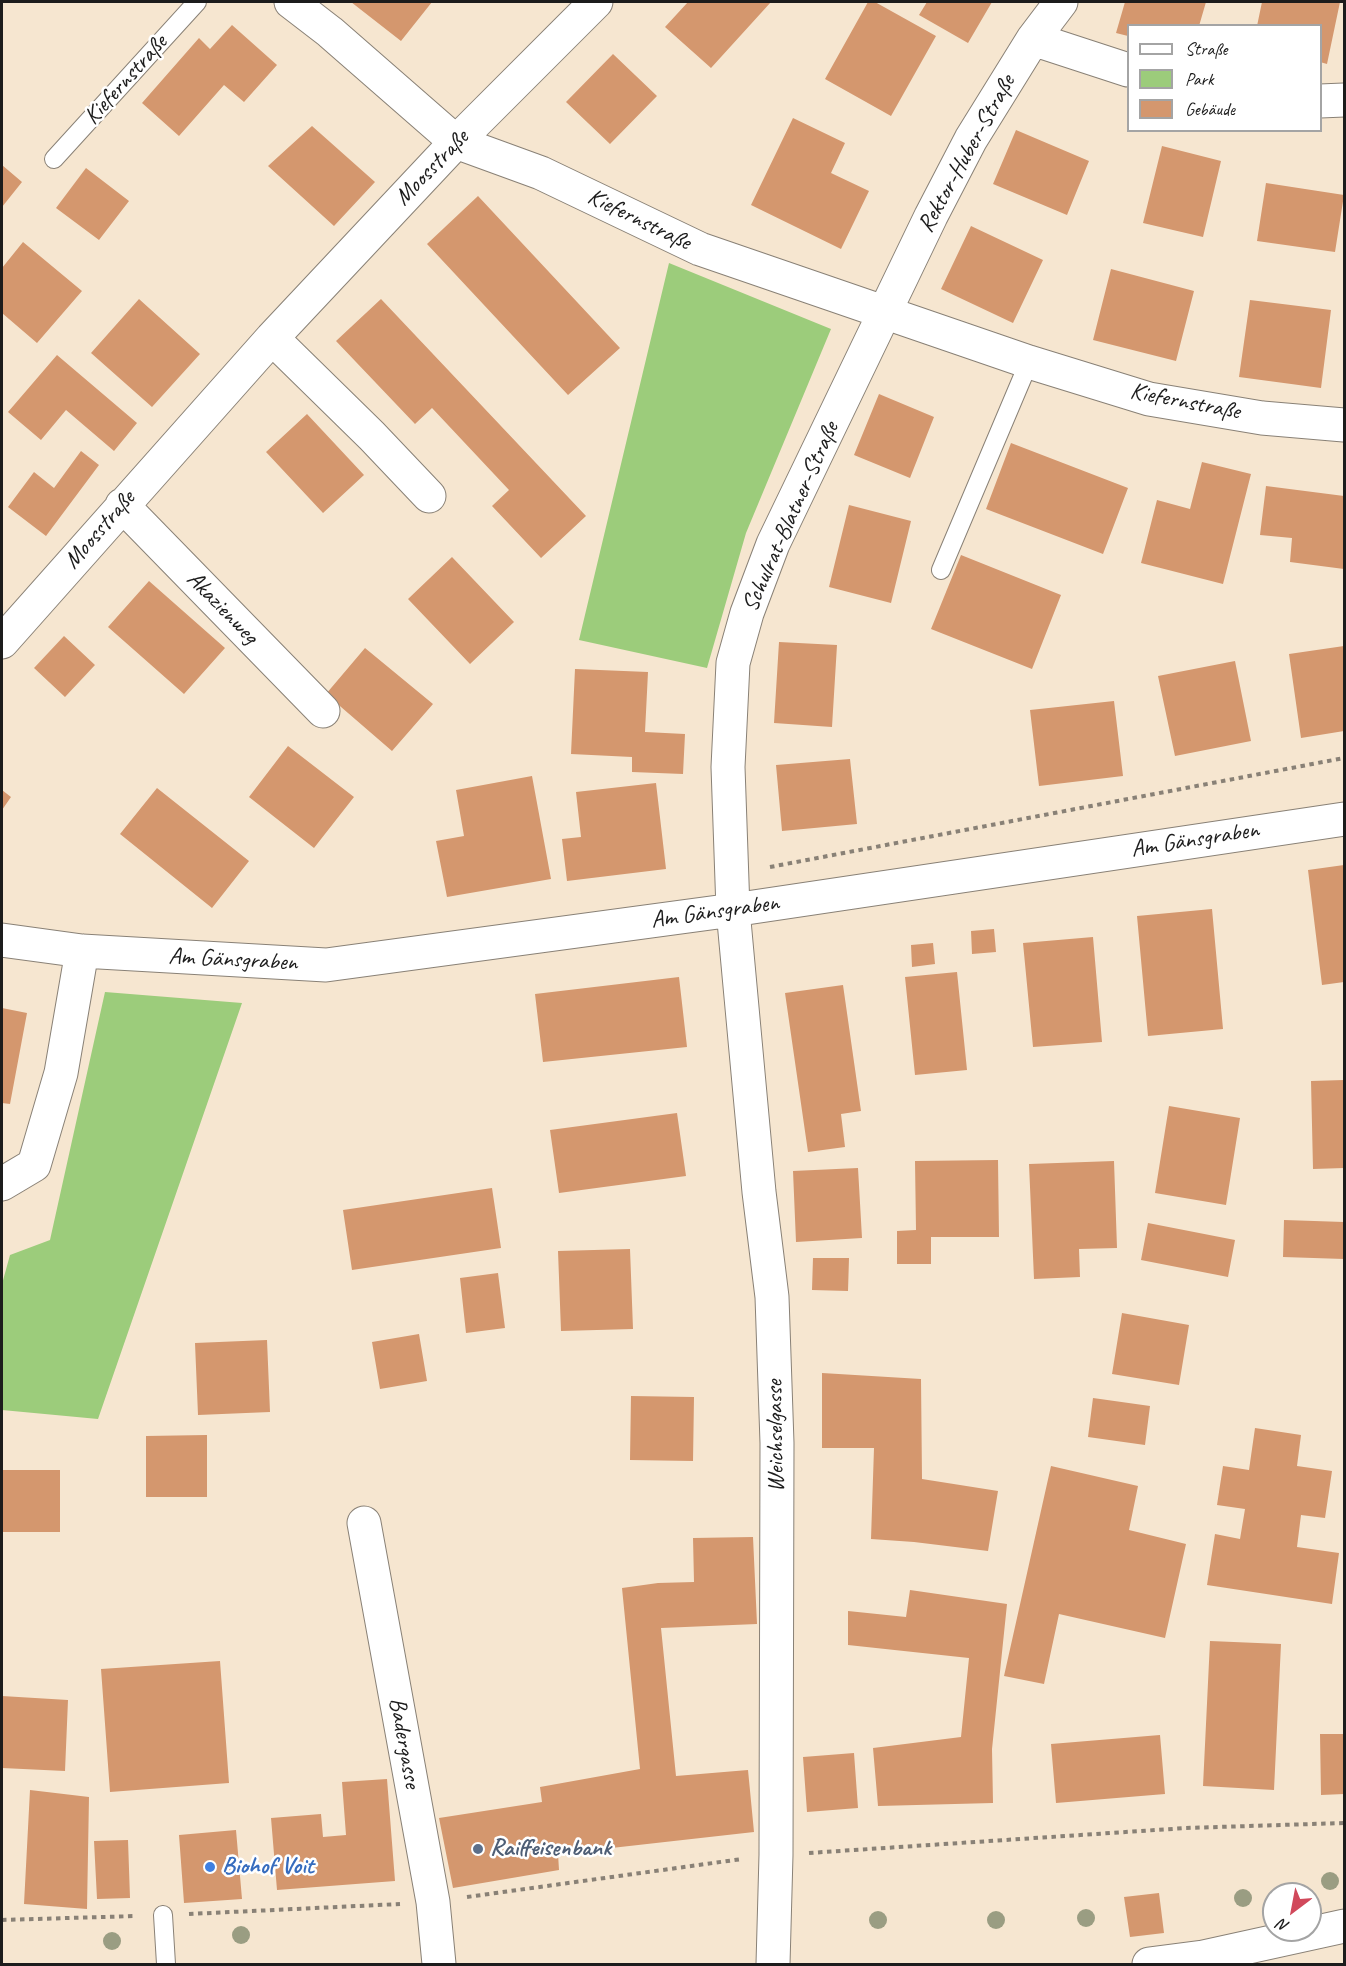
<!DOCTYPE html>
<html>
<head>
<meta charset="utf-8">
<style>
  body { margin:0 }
  #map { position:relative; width:1346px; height:1966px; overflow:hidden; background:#f6e6d0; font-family:Caveat,sans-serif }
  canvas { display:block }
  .frame { position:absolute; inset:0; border:3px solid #1c1c1c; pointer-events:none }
  .legend { position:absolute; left:1127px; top:24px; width:195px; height:108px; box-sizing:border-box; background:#fff; border:2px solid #a4a4a4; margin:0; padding:8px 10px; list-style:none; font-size:18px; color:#1c1c1c }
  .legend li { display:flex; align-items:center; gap:12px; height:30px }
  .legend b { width:30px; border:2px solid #a4a4a4 }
  .north { position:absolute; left:1262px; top:1882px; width:60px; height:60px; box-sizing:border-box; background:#fff; border:2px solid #a4a4a4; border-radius:50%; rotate:212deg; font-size:16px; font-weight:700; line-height:24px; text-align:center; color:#1c1c1c }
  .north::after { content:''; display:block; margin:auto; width:21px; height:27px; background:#d1495b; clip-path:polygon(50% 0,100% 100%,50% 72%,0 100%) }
</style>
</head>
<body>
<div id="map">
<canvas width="1346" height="1966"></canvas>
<div class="frame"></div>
<ul class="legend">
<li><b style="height:8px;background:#fff"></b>Straße</li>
<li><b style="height:16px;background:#9ccc7b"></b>Park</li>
<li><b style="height:16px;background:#d4976e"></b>Gebäude</li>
</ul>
<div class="north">N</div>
</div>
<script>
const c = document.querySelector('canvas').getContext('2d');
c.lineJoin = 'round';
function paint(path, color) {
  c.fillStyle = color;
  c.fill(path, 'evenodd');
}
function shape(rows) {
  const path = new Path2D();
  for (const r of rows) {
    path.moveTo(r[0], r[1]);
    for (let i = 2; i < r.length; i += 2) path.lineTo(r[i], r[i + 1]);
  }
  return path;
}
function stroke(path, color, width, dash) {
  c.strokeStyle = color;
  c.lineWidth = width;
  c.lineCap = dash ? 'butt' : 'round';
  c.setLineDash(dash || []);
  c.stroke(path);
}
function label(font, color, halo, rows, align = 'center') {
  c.font = font + ' Caveat,sans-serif';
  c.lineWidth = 5;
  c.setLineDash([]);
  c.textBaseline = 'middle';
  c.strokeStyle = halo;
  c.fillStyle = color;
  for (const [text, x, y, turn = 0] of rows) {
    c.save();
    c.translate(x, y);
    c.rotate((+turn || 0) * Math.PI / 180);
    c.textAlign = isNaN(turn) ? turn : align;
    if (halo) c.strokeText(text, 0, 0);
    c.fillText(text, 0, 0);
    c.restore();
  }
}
paint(shape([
  [669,263,831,329,746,533,707,668,579,640],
  [105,992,242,1003,98,1419,2,1410,2,1284,10,1255,50,1240]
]), '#9ccc7b');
paint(shape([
  [351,2,432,2,401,41],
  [688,2,771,2,711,68,665,27],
  [868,2,875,2,936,36,891,116,825,79],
  [927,2,992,2,968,43,919,15],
  [1125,2,1206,2,1199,26,1128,26,1128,36,1116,33],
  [1262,2,1340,2,1327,64,1320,62,1320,26,1257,26],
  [232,25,277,65,244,102,224,85,179,136,142,103,199,38,210,49],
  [613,54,657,96,610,144,566,102],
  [793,118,845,143,831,173,869,191,841,249,751,205],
  [312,126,375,182,334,226,268,166],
  [1016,130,1089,161,1067,215,993,184],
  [1162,146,1221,161,1203,237,1143,223],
  [2,165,22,182,2,207],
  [86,168,129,201,99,240,56,208],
  [1266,183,1344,195,1335,252,1257,241],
  [478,196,620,348,568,395,427,244],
  [971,226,1043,260,1013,323,941,289],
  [23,242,82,291,37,343,2,313,2,268],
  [1111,269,1194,291,1176,361,1093,340],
  [139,299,200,354,152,407,91,353],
  [381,299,586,516,541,558,492,506,509,490,432,408,415,424,336,341],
  [1250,300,1331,310,1321,388,1239,377],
  [57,355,137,423,114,451,66,410,41,440,8,412],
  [879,394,934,417,910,478,854,455],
  [307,414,364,475,323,513,266,452],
  [1011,443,1128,488,1103,554,986,509],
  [81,451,99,465,46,536,8,507,34,472,54,488],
  [1202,462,1251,474,1223,584,1141,563,1157,500,1190,509],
  [1266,486,1344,496,1344,569,1290,562,1292,538,1260,535],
  [849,505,911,521,891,603,829,587],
  [961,555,1061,595,1032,669,931,629],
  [452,557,514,622,470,664,408,599],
  [149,581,225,648,184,694,108,627],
  [64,636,95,665,65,697,34,668],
  [779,642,837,645,832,727,774,723],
  [1344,646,1344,731,1301,738,1289,654],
  [365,648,433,704,392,751,326,694],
  [1235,661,1251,741,1175,756,1158,676],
  [575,669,648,672,645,732,685,734,683,774,632,772,632,757,571,754],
  [1114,701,1123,776,1039,786,1030,710],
  [288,746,354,797,314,848,249,797],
  [850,759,857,824,782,831,776,765],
  [532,776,551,879,447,897,436,841,464,836,456,790],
  [656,783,666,869,567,881,562,839,581,837,576,792],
  [157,788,249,861,212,908,120,834],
  [2,790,11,797,2,810],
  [1344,865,1344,982,1322,985,1308,870],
  [1212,909,1223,1029,1148,1036,1137,916],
  [994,929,996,952,972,954,971,931],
  [1093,937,1102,1042,1033,1047,1023,943],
  [933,943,935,964,912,967,911,945],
  [957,972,967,1070,915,1075,905,977],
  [679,977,687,1047,543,1062,535,994],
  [843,985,861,1111,841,1114,845,1147,808,1152,785,993],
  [2,1008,27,1013,10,1104,2,1103],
  [1344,1080,1344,1168,1313,1169,1311,1081],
  [1169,1106,1240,1118,1226,1205,1155,1193],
  [677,1113,686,1176,559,1193,550,1130],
  [998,1160,999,1237,931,1237,931,1264,897,1264,897,1231,916,1230,915,1161],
  [1114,1161,1117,1248,1079,1249,1080,1277,1034,1279,1029,1164],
  [858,1168,862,1238,796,1242,793,1171],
  [492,1188,501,1248,352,1270,343,1210],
  [1284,1220,1344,1222,1344,1259,1283,1257],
  [1148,1223,1235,1240,1228,1277,1141,1260],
  [630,1249,633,1329,561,1331,558,1251],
  [813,1258,849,1258,848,1291,812,1290],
  [498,1273,505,1328,466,1333,460,1278],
  [1122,1313,1189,1325,1179,1385,1112,1374],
  [419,1334,427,1381,380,1389,372,1342],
  [267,1340,270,1412,198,1415,195,1343],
  [822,1373,921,1379,922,1479,998,1491,988,1551,914,1542,871,1539,874,1448,822,1448],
  [631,1396,694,1397,693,1461,630,1460],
  [1093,1398,1150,1406,1145,1445,1088,1437],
  [1255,1428,1301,1435,1297,1466,1332,1471,1325,1518,1301,1515,1297,1547,1339,1553,1332,1604,1207,1585,1215,1534,1240,1539,1245,1509,1217,1505,1223,1466,1249,1470],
  [207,1435,207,1497,146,1497,146,1436],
  [1051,1466,1138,1486,1129,1530,1186,1544,1165,1638,1059,1614,1044,1684,1004,1676],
  [2,1470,60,1470,60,1532,2,1532],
  [753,1537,757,1624,661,1628,676,1776,748,1770,754,1832,558,1854,559,1870,453,1888,439,1818,542,1802,540,1787,640,1769,622,1588,658,1583,694,1582,693,1538],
  [910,1590,1007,1604,992,1749,993,1803,878,1806,873,1748,961,1737,969,1658,848,1645,848,1611,906,1617],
  [1210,1641,1281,1644,1274,1790,1203,1786],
  [220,1661,229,1783,110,1792,101,1669],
  [2,1696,68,1700,65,1771,2,1768],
  [1320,1734,1344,1734,1344,1794,1321,1795],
  [1160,1735,1165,1794,1056,1803,1051,1744],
  [854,1753,858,1808,807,1812,803,1757],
  [387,1779,395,1881,277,1890,271,1818,321,1814,323,1837,346,1835,342,1782],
  [30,1790,89,1797,87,1909,24,1904],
  [236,1830,242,1899,184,1903,179,1835],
  [128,1840,130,1898,97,1899,94,1841],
  [1159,1893,1164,1933,1130,1937,1124,1897]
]), '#d4976e');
const lane = shape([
  [54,159,197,2],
  [941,570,1029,362],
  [163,1915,166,1964]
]);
const street = shape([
  [291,2,330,32,456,142,541,173,700,249,1029,362,1149,399,1262,418,1344,425],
  [1033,39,1128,70],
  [1320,101,1344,100],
  [272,338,372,436,429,496],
  [122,505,323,711],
  [2,642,272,338,456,142,596,2],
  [2,940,82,951,326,965,733,910,1344,819],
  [2,1184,34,1165,61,1073,82,951],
  [364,1523,433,1902,439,1964],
  [773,1964,776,1855,777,1443,772,1297,759,1192,733,910,728,767,733,663,747,613,773,544,931,216,971,139,1033,39,1061,2],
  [1149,1964,1203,1957,1344,1926]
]);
stroke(lane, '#898176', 20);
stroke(street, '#898176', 35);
stroke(shape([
  [770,867,1344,758],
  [809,1853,1186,1828,1344,1823],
  [467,1897,742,1859],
  [189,1914,400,1904],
  [2,1920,136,1916]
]), '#898176', 4, [4.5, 4.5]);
stroke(lane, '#fff', 18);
stroke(street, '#fff', 33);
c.fillStyle = '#9a9d82';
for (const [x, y] of [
  [1330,1881],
  [1243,1898],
  [1086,1918],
  [878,1920],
  [996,1920],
  [241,1935],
  [112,1941]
]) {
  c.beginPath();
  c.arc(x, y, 9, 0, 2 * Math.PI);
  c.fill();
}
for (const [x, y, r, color] of [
  [478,1849,6,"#5c6f8a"],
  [210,1867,6,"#3f7fe0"]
]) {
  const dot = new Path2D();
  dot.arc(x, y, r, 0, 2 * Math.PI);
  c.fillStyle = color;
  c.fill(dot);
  stroke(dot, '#fff', 2);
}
label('24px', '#1c1c1c', '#fff', [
  ["Kiefernstraße",126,80,-48],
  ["Rektor-Huber-Straße",967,154,-61],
  ["Moosstraße",432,168,-46],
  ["Kiefernstraße",639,220,26],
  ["Kiefernstraße",1185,402,11],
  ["Schulrat-Blatner-Straße",791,517,-66],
  ["Moosstraße",100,530,-49],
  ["Akazienweg",222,608,46],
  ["Am Gänsgraben",1195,840,-9],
  ["Am Gänsgraben",715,912,-8],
  ["Am Gänsgraben",233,960,3],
  ["Weichselgasse",776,1436,-91],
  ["Badergasse",404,1743,80]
]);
label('bold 24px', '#4e5e75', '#fff', [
  ["Raiffeisenbank",490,1849]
], 'left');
label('bold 24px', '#366cbe', '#fff', [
  ["Biohof Voit",222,1867]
], 'left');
</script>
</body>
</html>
